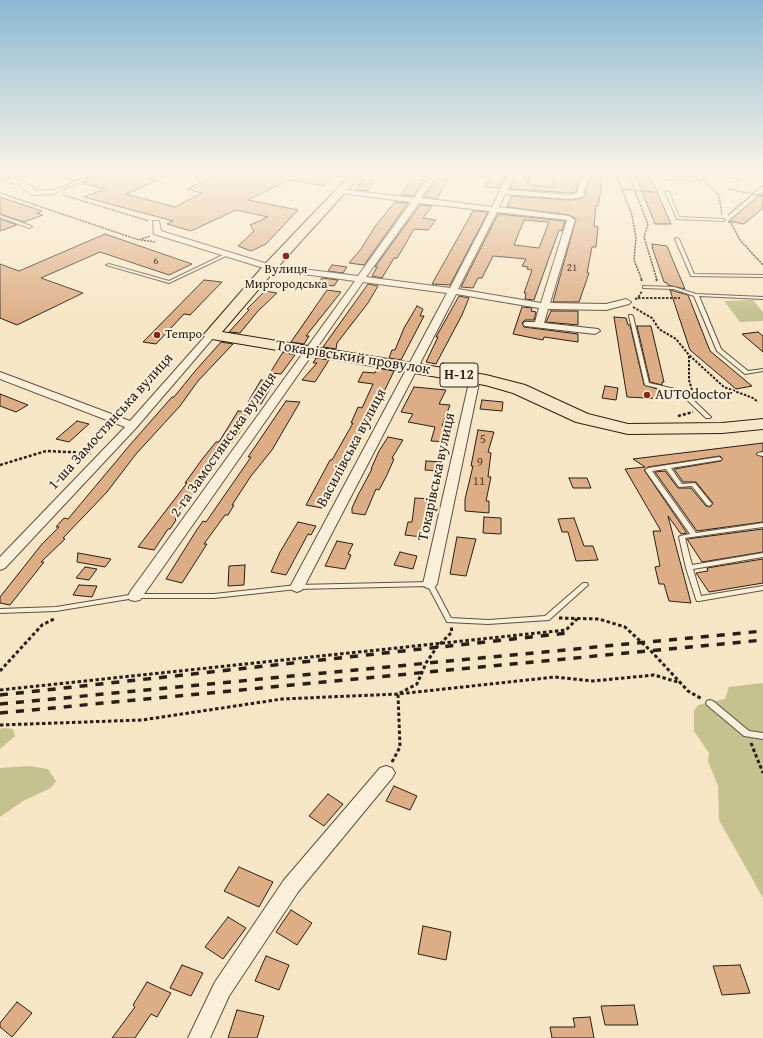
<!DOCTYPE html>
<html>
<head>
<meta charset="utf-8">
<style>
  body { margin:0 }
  canvas { display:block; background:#f7e6c5 }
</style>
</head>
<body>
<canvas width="763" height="1038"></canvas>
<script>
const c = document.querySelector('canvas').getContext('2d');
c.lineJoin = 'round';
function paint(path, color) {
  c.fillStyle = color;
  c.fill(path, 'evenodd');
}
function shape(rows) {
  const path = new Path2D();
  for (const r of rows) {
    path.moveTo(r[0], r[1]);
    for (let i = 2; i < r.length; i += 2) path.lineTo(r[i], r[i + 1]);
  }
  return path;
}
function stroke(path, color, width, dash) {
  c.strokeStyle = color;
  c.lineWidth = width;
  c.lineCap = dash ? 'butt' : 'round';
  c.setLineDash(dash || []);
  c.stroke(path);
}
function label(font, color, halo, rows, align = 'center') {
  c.font = font + ' "Gentium Book Plus",serif';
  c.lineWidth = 4;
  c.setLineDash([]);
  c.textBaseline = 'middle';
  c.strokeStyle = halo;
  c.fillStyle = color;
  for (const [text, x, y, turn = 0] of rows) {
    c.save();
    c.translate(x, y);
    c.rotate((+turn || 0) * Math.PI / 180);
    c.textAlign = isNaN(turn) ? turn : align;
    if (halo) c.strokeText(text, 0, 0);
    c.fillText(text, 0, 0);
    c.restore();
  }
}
paint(shape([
  [753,300,763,312,763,321,740,322,724,301],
  [763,683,763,898,719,820,718,786,708,761,709,753,694,731,694,711,698,705,725,699,729,687],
  [4,728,13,729,15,736,0,749,0,729],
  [29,766,48,769,56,781,51,788,23,801,0,817,0,768]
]), '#c5c28f');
const building = shape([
  [64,174,91,174,75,181,64,178,64,174],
  [102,174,171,174,126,194,175,207,202,193,187,189,219,174,334,174,324,186,289,180,248,200,298,210,266,244,251,251,238,246,254,231,250,225,268,217,236,210,191,231,167,224,173,221,84,197,105,189,83,183,102,174],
  [492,174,506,174,499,188,485,187,492,174],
  [516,174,531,174,527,183,531,183,530,185,553,187,553,174,580,174,576,192,571,193,510,189,516,174],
  [590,174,601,174,601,189,598,206,596,206,594,226,598,227,596,247,592,247,587,273,589,273,579,302,553,302,576,219,569,215,507,207,511,196,571,200,583,198,590,174],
  [635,174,649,174,671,224,655,224,635,174],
  [414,176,427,177,413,196,401,195,414,176],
  [437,178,448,179,437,199,424,197,437,178],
  [363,179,374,180,367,191,356,190,363,179],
  [763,192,763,208,744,224,729,221,763,192],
  [0,197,42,211,37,213,43,215,24,222,0,214,0,197],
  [395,202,408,203,364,265,349,263,361,249,376,225,395,202],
  [420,205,432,206,423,218,436,220,428,230,414,229,402,250,397,258,394,258,382,278,372,276,377,267,375,267,420,205],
  [473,211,488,212,450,285,432,284,473,211],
  [498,214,565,221,562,231,559,230,534,300,525,299,526,293,524,293,532,270,527,269,528,267,522,266,526,259,493,256,482,278,478,278,473,288,461,287,498,214],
  [524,220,549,222,539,248,514,245,524,220],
  [0,219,17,225,0,231,0,219],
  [105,234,192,264,169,275,100,252,41,278,83,293,17,325,0,318,0,264,19,271,105,234],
  [652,244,667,246,685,289,668,285,667,283,664,282,652,247,653,248,652,244],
  [332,265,347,267,343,273,328,271,332,265],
  [322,278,338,280,334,286,318,284,322,278],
  [204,280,222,282,190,315,184,314,156,344,143,342,204,280],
  [368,284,378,286,368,303,337,343,336,349,323,347,368,284],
  [327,290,341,292,306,336,309,336,304,344,291,342,327,290],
  [670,290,688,295,710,351,752,386,736,389,690,350,670,290],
  [265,291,277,293,258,311,240,333,229,332,249,310,247,309,265,291],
  [459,296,469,298,462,315,436,364,426,362,438,337,436,337,459,296],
  [417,306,423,309,420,316,424,316,401,360,389,358,392,350,395,350,404,328,417,306],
  [522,307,532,308,531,311,536,312,534,320,525,320,522,323,524,327,578,334,578,342,544,337,543,340,513,334,522,307],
  [551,311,578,311,578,325,546,322,551,311],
  [614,317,626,318,628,325,630,325,644,385,664,391,665,399,627,397,614,317],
  [637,326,651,326,664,382,662,382,662,385,650,382,637,326],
  [758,332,763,336,763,352,742,334,758,332],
  [221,342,233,344,198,381,180,406,136,454,107,492,63,538,65,539,41,562,44,562,10,605,0,603,0,597,42,544,59,527,56,527,64,518,68,519,129,446,172,397,174,397,196,370,221,342],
  [283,352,295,355,281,374,270,373,283,352],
  [316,358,329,360,315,382,302,380,317,363,313,363,316,358],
  [377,368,394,371,361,439,358,439,322,508,306,505,330,460,332,460,353,423,351,423,358,407,362,408,373,384,358,382,363,372,375,373,377,368],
  [261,380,274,382,261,404,248,402,261,380],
  [605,386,618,388,616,400,602,398,605,386],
  [414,387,446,390,439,404,450,405,442,426,451,427,448,442,431,441,435,427,408,422,413,414,401,412,414,387],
  [0,394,28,405,16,412,0,406,0,394],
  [482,400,503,402,502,411,480,409,482,400],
  [286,401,300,402,272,450,251,476,232,505,234,505,228,515,225,515,204,544,207,544,182,583,166,579,196,531,203,521,206,522,251,457,248,457,286,401],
  [238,411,251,412,238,435,210,469,175,519,176,520,170,529,168,529,154,550,138,547,187,483,185,483,203,458,216,442,219,442,238,411],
  [77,421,89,424,69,442,56,439,77,421],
  [478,430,494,432,488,452,491,453,488,477,491,477,486,501,489,501,489,513,465,511,465,499,473,466,471,466,478,430],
  [388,437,403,440,392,458,394,459,386,477,379,490,376,489,365,515,352,513,352,508,358,495,372,469,371,469,379,451,388,437],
  [763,443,763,451,756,454,763,457,763,522,697,531,655,472,665,471,678,488,691,488,706,506,710,507,713,503,696,482,683,482,674,469,721,461,723,459,720,456,648,467,644,470,687,533,681,534,668,516,691,603,669,601,664,584,659,584,655,567,660,566,653,531,661,531,625,469,645,467,633,459,763,443],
  [426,461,442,462,440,471,425,470,426,461],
  [569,478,587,478,591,488,573,488,569,478],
  [415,498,431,499,422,537,405,535,408,522,412,522,415,498],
  [484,517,501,518,501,534,483,533,484,517],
  [574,518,584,546,593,546,598,560,576,561,568,532,562,532,558,519,574,518],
  [298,522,316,526,311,535,308,534,286,575,271,572,280,552,298,522],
  [763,529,763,552,702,562,687,539,763,529],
  [457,537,476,539,466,576,450,574,457,537],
  [337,541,353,544,348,554,351,555,345,569,325,566,337,541],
  [400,552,417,556,413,569,394,565,400,552],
  [78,553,111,559,105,567,77,562,78,553],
  [763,559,763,583,709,592,696,573,708,571,707,568,763,559],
  [245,565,244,585,228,586,229,566,245,565],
  [85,567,97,569,89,580,76,578,85,567],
  [79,585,97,586,92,597,73,595,79,585],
  [394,786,417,796,410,810,386,801,394,786],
  [328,794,343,804,324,826,309,816,328,794],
  [239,867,273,882,259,907,224,891,239,867],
  [291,910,312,923,297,945,276,932,291,910],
  [228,917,246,928,223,959,205,947,228,917],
  [423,926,451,932,446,960,418,954,423,926],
  [266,956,289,965,279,990,255,981,266,956],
  [182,965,203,973,191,996,170,988,182,965],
  [740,965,750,993,722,995,713,966,740,965],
  [147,982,171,993,157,1017,151,1014,135,1038,112,1038,135,1007,133,1005,147,982],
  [17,1002,32,1013,12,1037,0,1027,0,1023,17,1002],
  [634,1005,638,1025,605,1025,601,1006,634,1005],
  [237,1010,264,1016,257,1038,228,1038,237,1010],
  [590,1017,594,1038,552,1038,550,1027,575,1027,573,1018,590,1017]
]);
paint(building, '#ddae86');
stroke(building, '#2b1e19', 1);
const service = shape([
  [96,174,101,174,54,193,51,192,96,174],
  [659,174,662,174,663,177,698,178,697,174,701,174,702,179,700,180,662,179,661,179,659,174],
  [667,191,669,192,679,217,723,219,725,220,723,221,677,219,665,192,667,191],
  [0,215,31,226,32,227,29,228,0,217,0,215],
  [676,238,679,239,694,274,763,275,763,277,691,276,675,239,676,238],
  [227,253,230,254,169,283,106,265,109,264,169,281,227,253],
  [643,286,674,287,696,294,763,297,763,299,699,296,721,349,748,371,763,369,763,371,745,374,717,351,694,296,674,289,644,288,643,288,643,286],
  [629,315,631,315,633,316,649,383,675,389,687,394,710,416,711,417,710,418,706,418,683,396,671,391,645,385,629,316,629,315],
  [763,452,763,456,758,455,757,454,758,453,763,452],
  [719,457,722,459,721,460,671,468,682,484,695,483,712,504,709,506,707,505,692,486,679,487,666,469,652,471,696,533,763,523,763,527,685,538,692,565,763,553,763,557,693,569,701,596,763,586,763,590,699,601,697,601,696,599,686,568,679,537,680,536,690,534,645,470,648,468,719,457],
  [430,582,432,582,433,584,451,618,488,620,545,616,583,583,587,583,588,585,549,620,488,624,447,622,428,586,297,589,214,598,135,598,56,611,0,613,0,609,56,607,135,594,214,594,297,585,430,582],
  [710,700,713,701,749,731,763,733,763,739,744,736,707,705,706,703,707,701,710,700]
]);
const minor = shape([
  [431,174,438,174,421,198,492,207,508,174,515,174,508,190,571,195,577,193,582,174,589,174,583,197,571,199,505,194,499,207,569,216,575,220,550,303,606,304,626,299,631,302,629,304,606,310,548,309,544,323,598,329,600,331,595,334,525,326,523,324,525,322,535,322,539,308,456,294,304,587,302,590,297,592,292,590,290,587,447,293,363,282,140,600,135,601,130,600,128,596,130,592,355,281,267,269,154,234,153,221,159,221,161,231,271,265,358,276,411,202,340,193,336,191,337,189,414,198,431,174],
  [419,203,490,211,450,288,366,277,419,203],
  [497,212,567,220,541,303,458,289,497,212],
  [0,175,24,181,37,191,53,190,57,192,53,194,32,195,18,185,0,179,0,175],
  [211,332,214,333,216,335,214,337,136,428,5,568,0,570,0,557,125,427,0,379,0,372,130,421,208,333,211,332],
  [475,375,480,378,437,584,435,587,430,589,425,587,423,584,470,378,475,375],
  [386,766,392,768,395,773,392,778,298,892,229,996,210,1038,188,1038,215,982,284,880,380,768,386,766]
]);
const primary = shape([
  [351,174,362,174,275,270,222,332,486,375,525,385,588,414,628,424,722,423,763,419,763,429,722,433,628,434,576,422,513,393,485,385,206,338,203,335,206,332,265,264,351,174]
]);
stroke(service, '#5e5044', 2);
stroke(minor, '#5e5044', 2);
stroke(primary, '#2b1e19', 2);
stroke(shape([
  [616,174,632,215,636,238,634,260,642,280],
  [628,174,648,224,644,237,657,280],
  [720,174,724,175],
  [730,177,742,180],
  [705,182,719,195,722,215],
  [621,189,654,192],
  [728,189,763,196],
  [0,193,139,240,150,236],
  [63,195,149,221],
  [728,215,763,185],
  [728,222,731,223,740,240,763,265],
  [141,240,155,242]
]), '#2b1e19', 1.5, [2, 1]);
stroke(shape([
  [641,279,642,281],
  [656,279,657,281],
  [638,298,680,298],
  [635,299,638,298,642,291],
  [633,307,652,318,659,329,676,339,689,355,724,387,753,398,758,402],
  [689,356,689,380,692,390]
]), '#2b1e19', 2, [2.5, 1.5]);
stroke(shape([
  [678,416,693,412],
  [0,465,46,451,91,453]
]), '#2b1e19', 2.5, [3, 2]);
stroke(shape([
  [559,618,599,619,625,627,651,651,688,691,702,699],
  [0,671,42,625,56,618],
  [0,690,566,630,577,619],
  [0,725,142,720,282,699,398,694,555,677,593,681,654,675,681,683],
  [751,743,763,773],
  [392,762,400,747,398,694,417,684,426,663,437,647,452,632,451,626]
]), '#2b1e19', 3, [3.5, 2.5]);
paint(service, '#faefd9');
paint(minor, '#faefd9');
paint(primary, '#f7e6c5');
stroke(shape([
  [0,695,568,633],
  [0,704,763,631],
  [0,713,763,640]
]), '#2b1e19', 3.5, [8, 8]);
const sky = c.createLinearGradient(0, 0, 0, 320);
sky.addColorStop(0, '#8ab8d4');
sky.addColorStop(0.54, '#fbf4e5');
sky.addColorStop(1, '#fbf4e500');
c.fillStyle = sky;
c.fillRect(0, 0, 763, 320);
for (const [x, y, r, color] of [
  [286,256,4,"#8f2418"],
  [157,335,4,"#8f2418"],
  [647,395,4,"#8f2418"]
]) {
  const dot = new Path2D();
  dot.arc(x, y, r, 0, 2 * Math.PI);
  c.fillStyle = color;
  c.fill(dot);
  stroke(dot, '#faefd9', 1.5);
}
label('11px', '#584234', null, [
  ["6",156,261],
  ["21",572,268]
]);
label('13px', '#2b1e19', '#faefd9', [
  ["Вулиця",286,270],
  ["Миргородська",286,285],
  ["Tempo",165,335,"left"]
]);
label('13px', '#584234', null, [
  ["5",483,440],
  ["9",480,463],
  ["11",479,482]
]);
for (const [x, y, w] of [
  [459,375,38]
]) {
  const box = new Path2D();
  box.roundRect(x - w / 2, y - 12, w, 24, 3);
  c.fillStyle = '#faefd9';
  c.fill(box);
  stroke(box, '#2b1e19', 1);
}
label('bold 14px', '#2b1e19', null, [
  ["Н-12",459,375]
]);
label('15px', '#2b1e19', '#faefd9', [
  ["Токарівський провулок",353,358,9],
  ["1-ша Замостянська вулиця",111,422,-48],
  ["2-га Замостянська вулиця",224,445,-55],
  ["Василівська вулиця",352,448,-62],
  ["Токарівська вулиця",437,477,-78]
]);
label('15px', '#2b1e19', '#faefd9', [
  ["AUTOdoctor",655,395]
], 'left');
</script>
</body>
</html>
